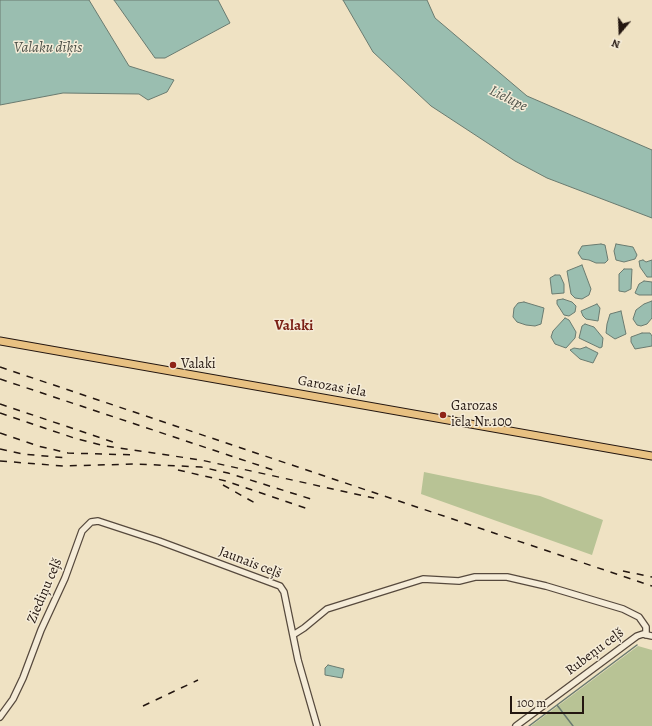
<!DOCTYPE html>
<html>
<head>
<meta charset="utf-8">
<style>
  body { margin:0 }
  #map { position:relative; width:652px; height:726px; overflow:hidden; background:#efe2c3; font-family:Alegreya,serif }
  canvas { display:block }
  .north { position:absolute; left:600px; top:12px; width:40px; height:40px; -webkit-text-stroke:3px #f5ecd8; paint-order:stroke; rotate:199deg; font-size:11px; font-weight:700; line-height:16px; text-align:center; color:#231610 }
  .north::after { content:''; display:block; margin:auto; width:14px; height:18px; background:#231610; clip-path:polygon(50% 0,100% 100%,50% 72%,0 100%) }
  .scale { position:absolute; left:510px; top:696px; width:74px; height:18px; box-sizing:border-box; border:2px solid #231610; border-top:0; padding-left:5px; font-size:12px; line-height:14px; white-space:nowrap; color:#231610; -webkit-text-stroke:3px #f5ecd8; paint-order:stroke }
</style>
</head>
<body>
<div id="map">
<canvas width="652" height="726"></canvas>
<div class="north">N</div>
<div class="scale">100 m</div>
</div>
<script>
const c = document.querySelector('canvas').getContext('2d');
c.lineJoin = 'round';
function paint(path, color) {
  c.fillStyle = color;
  c.fill(path, 'evenodd');
}
function shape(rows) {
  const path = new Path2D();
  for (const r of rows) {
    path.moveTo(r[0], r[1]);
    for (let i = 2; i < r.length; i += 2) path.lineTo(r[i], r[i + 1]);
  }
  return path;
}
function stroke(path, color, width, dash) {
  c.strokeStyle = color;
  c.lineWidth = width;
  c.lineCap = dash ? 'butt' : 'round';
  c.setLineDash(dash || []);
  c.stroke(path);
}
function label(font, color, halo, rows, align = 'center') {
  c.font = font + ' Alegreya,serif';
  c.lineWidth = 3;
  c.setLineDash([]);
  c.textBaseline = 'middle';
  c.strokeStyle = halo;
  c.fillStyle = color;
  for (const [text, x, y, turn = 0] of rows) {
    c.save();
    c.translate(x, y);
    c.rotate((+turn || 0) * Math.PI / 180);
    c.textAlign = isNaN(turn) ? turn : align;
    if (halo) c.strokeText(text, 0, 0);
    c.fillText(text, 0, 0);
    c.restore();
  }
}
paint(shape([
  [424,472,540,496,603,520,592,555,421,494],
  [638,646,652,650,652,726,531,726]
]), '#b8c395');
const water = shape([
  [0,0,89,0,129,66,174,80,167,92,148,100,139,94,63,93,0,105,0,0],
  [114,0,218,0,230,23,165,58,155,58,114,0],
  [343,0,427,0,435,18,527,96,652,150,652,218,547,178,515,161,431,106,373,52,343,0],
  [601,244,605,245,608,260,605,263,596,263,589,260,582,259,578,253,582,246,601,244],
  [616,244,633,247,637,255,635,259,624,262,616,260,614,251,616,244],
  [643,260,646,262,652,260,652,277,647,277,640,267,639,261,643,260],
  [582,265,591,289,589,295,582,299,575,298,571,294,567,271,582,265],
  [624,269,632,269,631,289,625,292,619,291,619,274,624,269],
  [555,275,560,275,564,284,564,293,552,294,550,278,555,275],
  [644,281,652,282,652,295,639,295,635,293,639,284,644,281],
  [563,299,572,302,576,306,575,312,569,316,564,315,557,304,557,300,563,299],
  [652,301,652,318,647,324,641,326,637,325,633,319,636,310,644,304,652,301],
  [524,302,544,308,541,324,535,326,526,325,517,322,513,317,514,308,518,303,524,302],
  [597,304,600,308,598,321,586,319,583,316,581,311,597,304],
  [621,311,626,334,615,339,606,333,607,324,610,314,621,311],
  [565,318,569,320,576,332,575,338,566,348,555,344,551,337,553,331,565,318],
  [585,324,594,327,603,338,602,347,600,348,579,338,582,326,585,324],
  [642,333,650,333,652,336,652,346,635,349,631,342,631,337,642,333],
  [586,347,598,353,593,363,580,359,570,350,574,348,580,349,586,347],
  [328,665,344,669,342,678,325,675,325,668,328,665]
]);
paint(water, '#9abeb0');
stroke(water, '#6a7b70', 1);
stroke(shape([
  [557,705,573,726],
  [529,726,637,645]
]), '#6a7b70', 1.5);
const minor = shape([
  [293,635,304,628,327,609,423,579,459,581,475,577,507,577,546,586,623,609,639,617,646,627,646,635],
  [0,717,13,699,23,678,41,630,65,578,82,531,91,522,98,521,159,541,280,586,284,592,298,660,317,726],
  [516,726,637,636,643,634,652,636]
]);
const major = shape([
  [0,341,652,456]
]);
stroke(minor, '#56493d', 8);
stroke(major, '#231610', 9);
stroke(minor, '#f5ecd8', 5.5);
stroke(major, '#e8c182', 7);
stroke(shape([
  [0,367,652,586],
  [0,379,279,472],
  [0,404,113,442],
  [0,413,74,438,105,446,201,460,374,498],
  [0,433,38,446,68,453,137,455],
  [0,449,23,454,67,458],
  [0,461,63,466,135,464,201,467,228,473,311,499],
  [178,470,226,481,308,509],
  [223,485,255,503],
  [623,571,652,577],
  [143,706,198,680]
]), '#231610', 1.5, [7, 7]);
for (const [x, y, r, color] of [
  [173,365,4,"#8f2418"],
  [443,415,4,"#8f2418"]
]) {
  const dot = new Path2D();
  dot.arc(x, y, r, 0, 2 * Math.PI);
  c.fillStyle = color;
  c.fill(dot);
  stroke(dot, '#f5ecd8', 1.5);
}
label('14px', '#231610', '#f5ecd8', [
  ["Valaki",181,365],
  ["Garozas",451,407],
  ["iela Nr.100",451,423]
], 'left');
label('14px', '#231610', '#f5ecd8', [
  ["Garozas iela",332,387,10],
  ["Jaunais ceļš",250,563,21],
  ["Ziediņu ceļš",45,591,-67],
  ["Rubeņu ceļš",595,652,-37]
]);
label('italic 15px', '#4d5148', '#f5ecd8', [
  ["Valaku dīķis",48,48],
  ["Lielupe",508,99,26]
]);
label('bold 15px', '#7a1f14', '#f5ecd8', [
  ["Valaki",294,326]
]);
</script>
</body>
</html>
